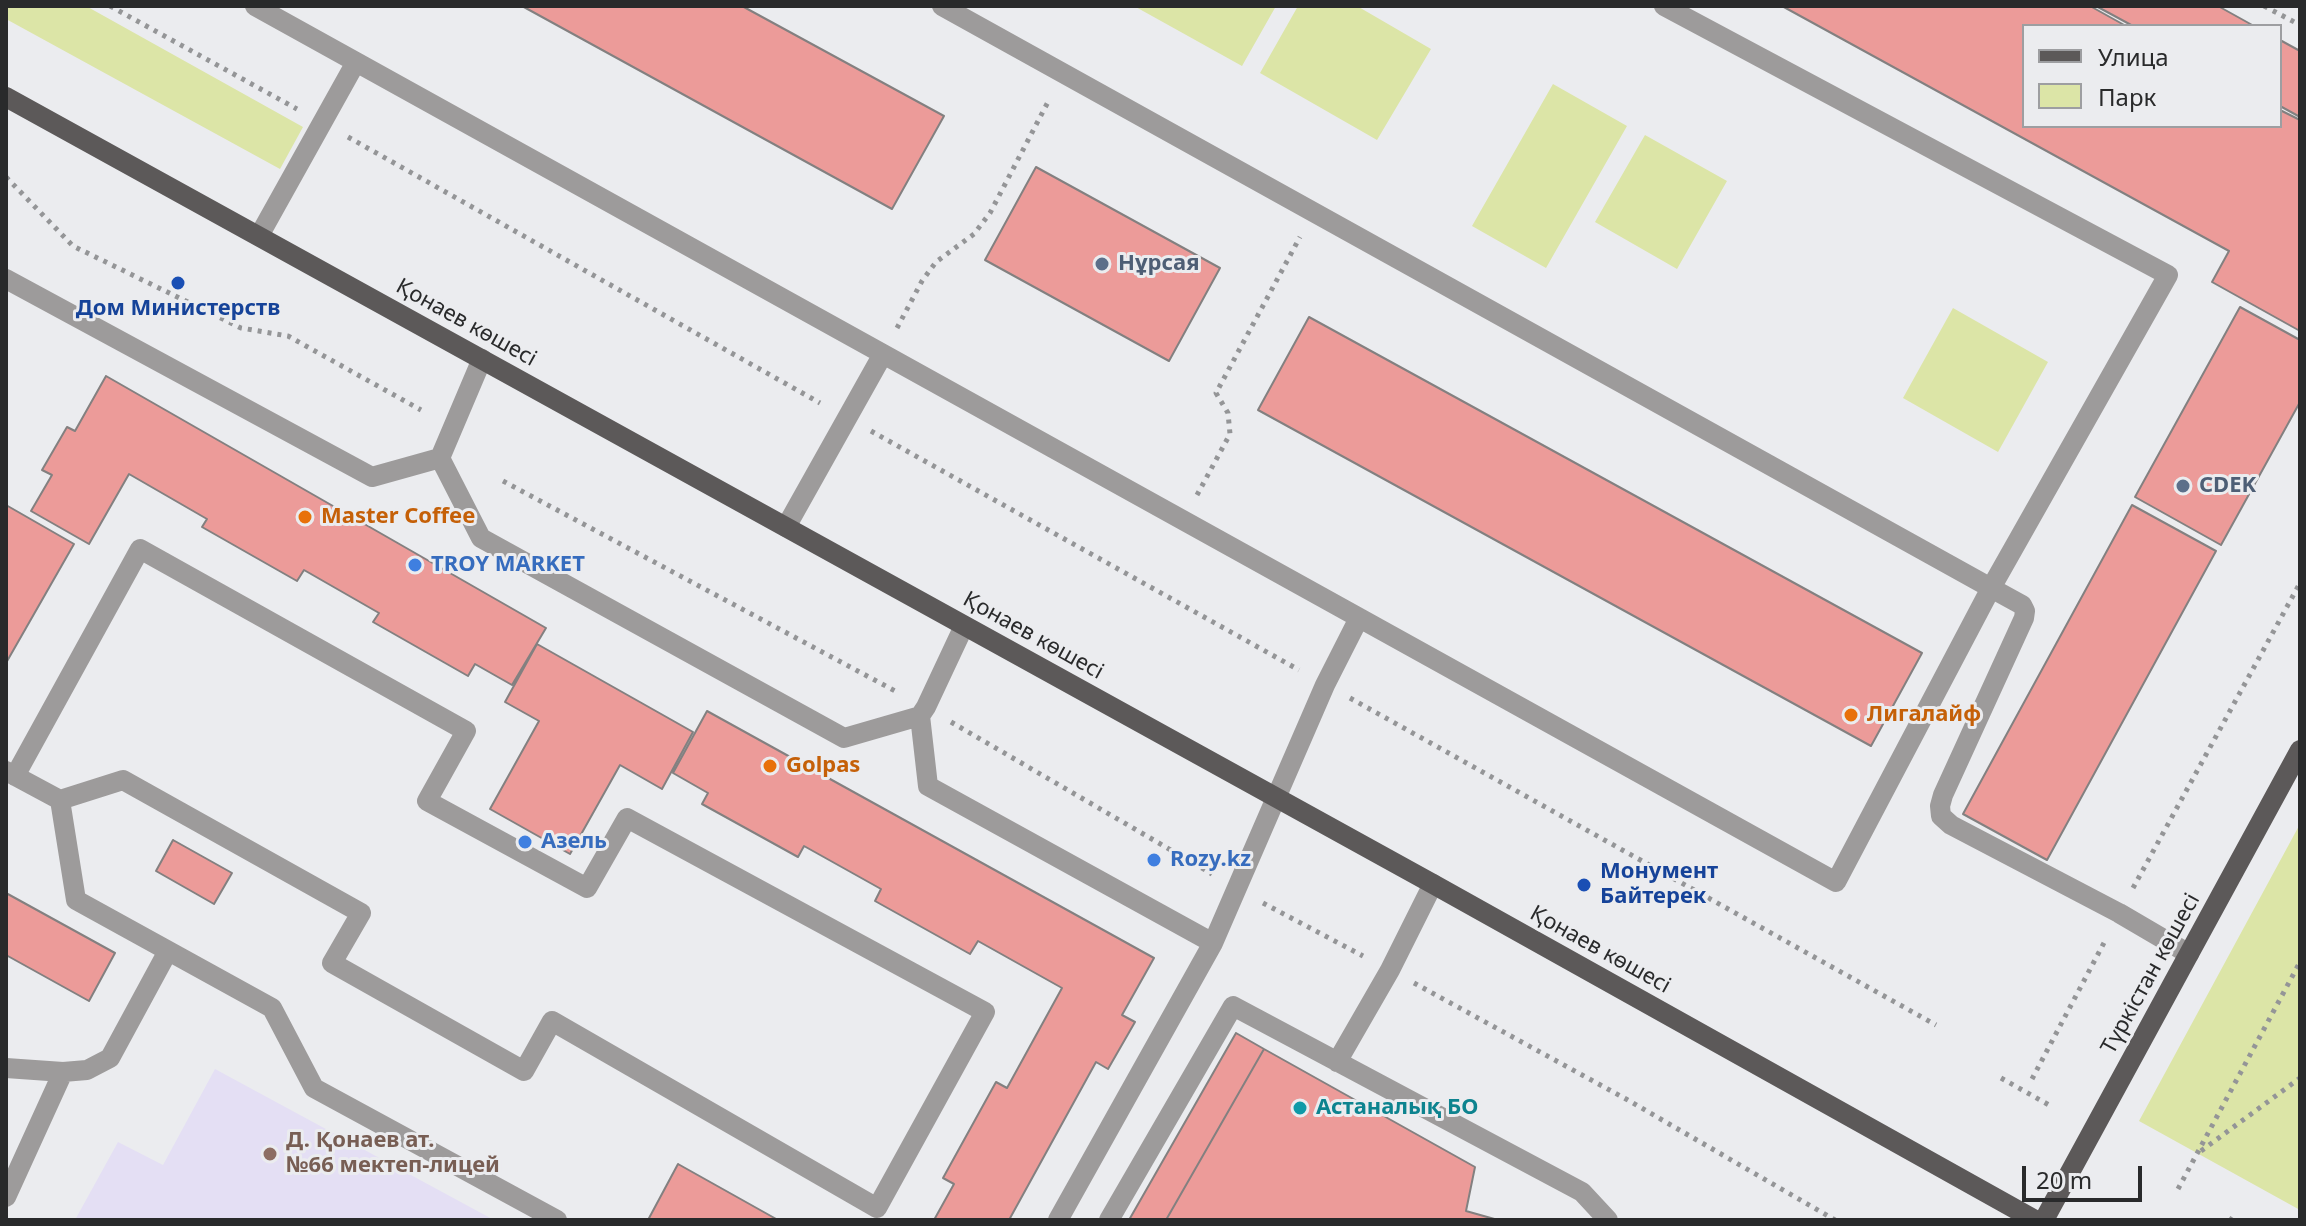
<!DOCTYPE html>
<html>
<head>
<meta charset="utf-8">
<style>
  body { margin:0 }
  #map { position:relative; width:2306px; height:1226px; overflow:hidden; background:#ebecef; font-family:"Noto Sans",sans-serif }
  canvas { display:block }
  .frame { position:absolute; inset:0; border:8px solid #292a2b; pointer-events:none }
  .legend { position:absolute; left:2022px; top:24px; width:260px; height:104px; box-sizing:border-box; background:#ebecef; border:2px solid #9d9ea1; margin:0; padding:10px 14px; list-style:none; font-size:24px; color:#292a2b }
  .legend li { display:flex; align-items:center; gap:16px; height:40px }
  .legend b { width:40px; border:2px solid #9d9ea1 }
  .scale { position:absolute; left:2022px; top:1166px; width:120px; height:36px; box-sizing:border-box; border:4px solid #292a2b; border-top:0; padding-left:10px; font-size:24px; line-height:28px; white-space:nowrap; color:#292a2b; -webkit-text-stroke:6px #ebecef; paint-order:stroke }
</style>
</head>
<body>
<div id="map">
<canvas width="2306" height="1226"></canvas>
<div class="frame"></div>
<ul class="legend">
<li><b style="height:10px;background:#5c5959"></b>Улица</li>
<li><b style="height:22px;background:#dce5a7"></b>Парк</li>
</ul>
<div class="scale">20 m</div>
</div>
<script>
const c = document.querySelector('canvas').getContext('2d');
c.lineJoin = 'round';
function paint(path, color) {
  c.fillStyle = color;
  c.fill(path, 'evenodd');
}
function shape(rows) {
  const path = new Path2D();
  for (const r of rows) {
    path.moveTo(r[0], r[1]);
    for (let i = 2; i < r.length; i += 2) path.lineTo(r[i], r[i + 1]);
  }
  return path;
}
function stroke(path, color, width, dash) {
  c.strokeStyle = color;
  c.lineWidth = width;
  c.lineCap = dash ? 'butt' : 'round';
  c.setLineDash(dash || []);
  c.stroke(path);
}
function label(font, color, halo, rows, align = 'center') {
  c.font = font + ' "Noto Sans",sans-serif';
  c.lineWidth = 6;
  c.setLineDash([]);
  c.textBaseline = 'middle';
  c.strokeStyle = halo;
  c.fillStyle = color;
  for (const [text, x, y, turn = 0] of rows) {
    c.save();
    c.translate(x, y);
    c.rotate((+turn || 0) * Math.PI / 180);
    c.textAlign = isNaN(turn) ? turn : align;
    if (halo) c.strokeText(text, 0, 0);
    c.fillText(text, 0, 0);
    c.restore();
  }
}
paint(shape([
  [215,1069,494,1220,75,1220,118,1142,163,1165]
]), '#e4dff4');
paint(shape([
  [6,6,86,6,303,127,280,169,6,19],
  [1134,6,1276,6,1242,66],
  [1298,6,1357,6,1431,49,1377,140,1260,73],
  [1553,84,1627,126,1546,268,1472,226],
  [1645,135,1727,181,1677,269,1595,222],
  [1953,308,2048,362,1998,452,1903,398],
  [2300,824,2300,1210,2139,1121]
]), '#dce5a7');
const building = shape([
  [522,6,742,6,944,116,892,209,522,6],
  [1782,6,2090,6,2126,26,2024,26,2024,126,2280,126,2280,110,2300,120,2300,331,2212,282,2229,251,1782,6],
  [2096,6,2218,6,2254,26,2133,26,2096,6],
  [2280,40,2300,51,2300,117,2280,106,2280,40],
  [1036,167,1220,268,1169,361,985,260,1036,167],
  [2240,307,2300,340,2300,402,2221,545,2135,497,2240,307],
  [1309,317,1922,653,1871,746,1258,410,1309,317],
  [106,376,546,628,512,685,475,664,468,676,373,622,379,613,304,570,297,581,202,527,207,519,129,474,89,544,31,511,52,475,42,470,67,427,75,431,106,376],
  [6,505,74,544,6,663,6,505],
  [2132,505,2216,551,2047,860,1963,814,2132,505],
  [537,644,693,732,662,789,620,765,570,854,490,809,539,721,505,702,537,644],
  [707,711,1154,958,1122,1015,1135,1022,1108,1069,1096,1062,1009,1220,934,1220,954,1184,943,1178,996,1082,1007,1088,1062,988,978,941,970,954,875,901,881,889,804,846,798,857,702,804,708,793,673,773,707,711],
  [173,840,232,873,214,904,156,871,173,840],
  [6,893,115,953,89,1001,6,955,6,893],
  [1236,1033,1264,1049,1166,1220,1129,1220,1236,1033],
  [1264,1049,1475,1167,1466,1211,1498,1220,1166,1220,1264,1049],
  [678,1164,778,1220,648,1220,678,1164]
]);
paint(building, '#ec9b99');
stroke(building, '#838080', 2);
stroke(shape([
  [110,6,297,109],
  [2264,6,2300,25],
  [348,137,820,403],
  [6,177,73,246,241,328,288,336,421,410],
  [897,328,922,281,936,262,974,234,990,213,1049,100],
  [871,431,1299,670],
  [503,481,897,692],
  [1197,495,1230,434,1228,413,1216,393,1300,237],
  [1350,698,1936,1025],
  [951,722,1212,874],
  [2133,888,2300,583],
  [1263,903,1363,956],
  [1414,983,1626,1099,1835,1220],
  [2001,1078,2049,1105],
  [2032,1079,2106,939],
  [2201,1151,2300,1078],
  [2178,1189,2300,962],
  [2229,1218,2232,1220]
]), '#949597', 5, [4, 6]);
stroke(shape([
  [255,6,1836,882,1991,588,942,6],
  [1664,6,2168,275,1991,588,2022,605,2025,611,2024,618,1943,795,1940,806,1941,816,1951,825,2119,913,2189,954],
  [259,236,356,62],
  [6,279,372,477,440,458],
  [482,359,440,458,481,538,844,738,920,716,926,707,964,626],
  [786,527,883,354],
  [920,716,928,786,1213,943],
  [6,771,60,800,76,900,272,1008,314,1088,557,1220],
  [15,776,140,549,466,731,427,801,587,888,627,818,985,1012,877,1208,552,1021,524,1071,332,963,361,913,123,780,60,800],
  [1337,1062,1390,970,1433,884],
  [6,1068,63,1072,87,1070,110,1058,168,951],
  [6,1197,63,1072],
  [1058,1220,1213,943,1325,685,1359,618],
  [1109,1220,1233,1006,1582,1192,1608,1220]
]), '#9d9b9b', 20);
stroke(shape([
  [6,97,1433,884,2035,1220],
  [2044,1220,2300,750]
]), '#5c5959', 20);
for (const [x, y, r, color] of [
  [1102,264,8,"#5c6f8a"],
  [178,283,8,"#1a4fb4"],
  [2183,486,8,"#5c6f8a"],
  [305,517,8,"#e8710a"],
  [415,565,8,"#3f7fe0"],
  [1851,715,8,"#e8710a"],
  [770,766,8,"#e8710a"],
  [525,842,8,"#3f7fe0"],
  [1154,860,8,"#3f7fe0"],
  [1584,885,8,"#1a4fb4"],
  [1300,1108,8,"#0f9aa8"],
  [270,1154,8,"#8d6e63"]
]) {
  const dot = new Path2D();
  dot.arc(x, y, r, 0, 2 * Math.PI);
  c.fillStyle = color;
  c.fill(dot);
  stroke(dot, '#ebecef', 3);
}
label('bold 22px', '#4e5e75', '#ebecef', [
  ["Нұрсая",1118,264],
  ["CDEK",2199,486]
], 'left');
label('bold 22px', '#164399', '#ebecef', [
  ["Дом Министерств",178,309],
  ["Монумент",1600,872,"left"],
  ["Байтерек",1600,897,"left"]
]);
label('22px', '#292a2b', '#ebecef', [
  ["Қонаев көшесі",466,323,29],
  ["Қонаев көшесі",1033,636,29],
  ["Қонаев көшесі",1600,950,29],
  ["Түркістан көшесі",2151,974,-61]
]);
label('bold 22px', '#c56008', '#ebecef', [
  ["Master Coffee",321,517],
  ["Лигалайф",1867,715],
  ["Golpas",786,766]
], 'left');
label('bold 22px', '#366cbe', '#ebecef', [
  ["TROY MARKET",431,565],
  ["Азель",541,842],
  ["Rozy.kz",1170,860]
], 'left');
label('bold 22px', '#0d838f', '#ebecef', [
  ["Астаналық БО",1316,1108]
], 'left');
label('bold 22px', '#785e54', '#ebecef', [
  ["Д. Қонаев ат.",286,1141],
  ["№66 мектеп-лицей",286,1166]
], 'left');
</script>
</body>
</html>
